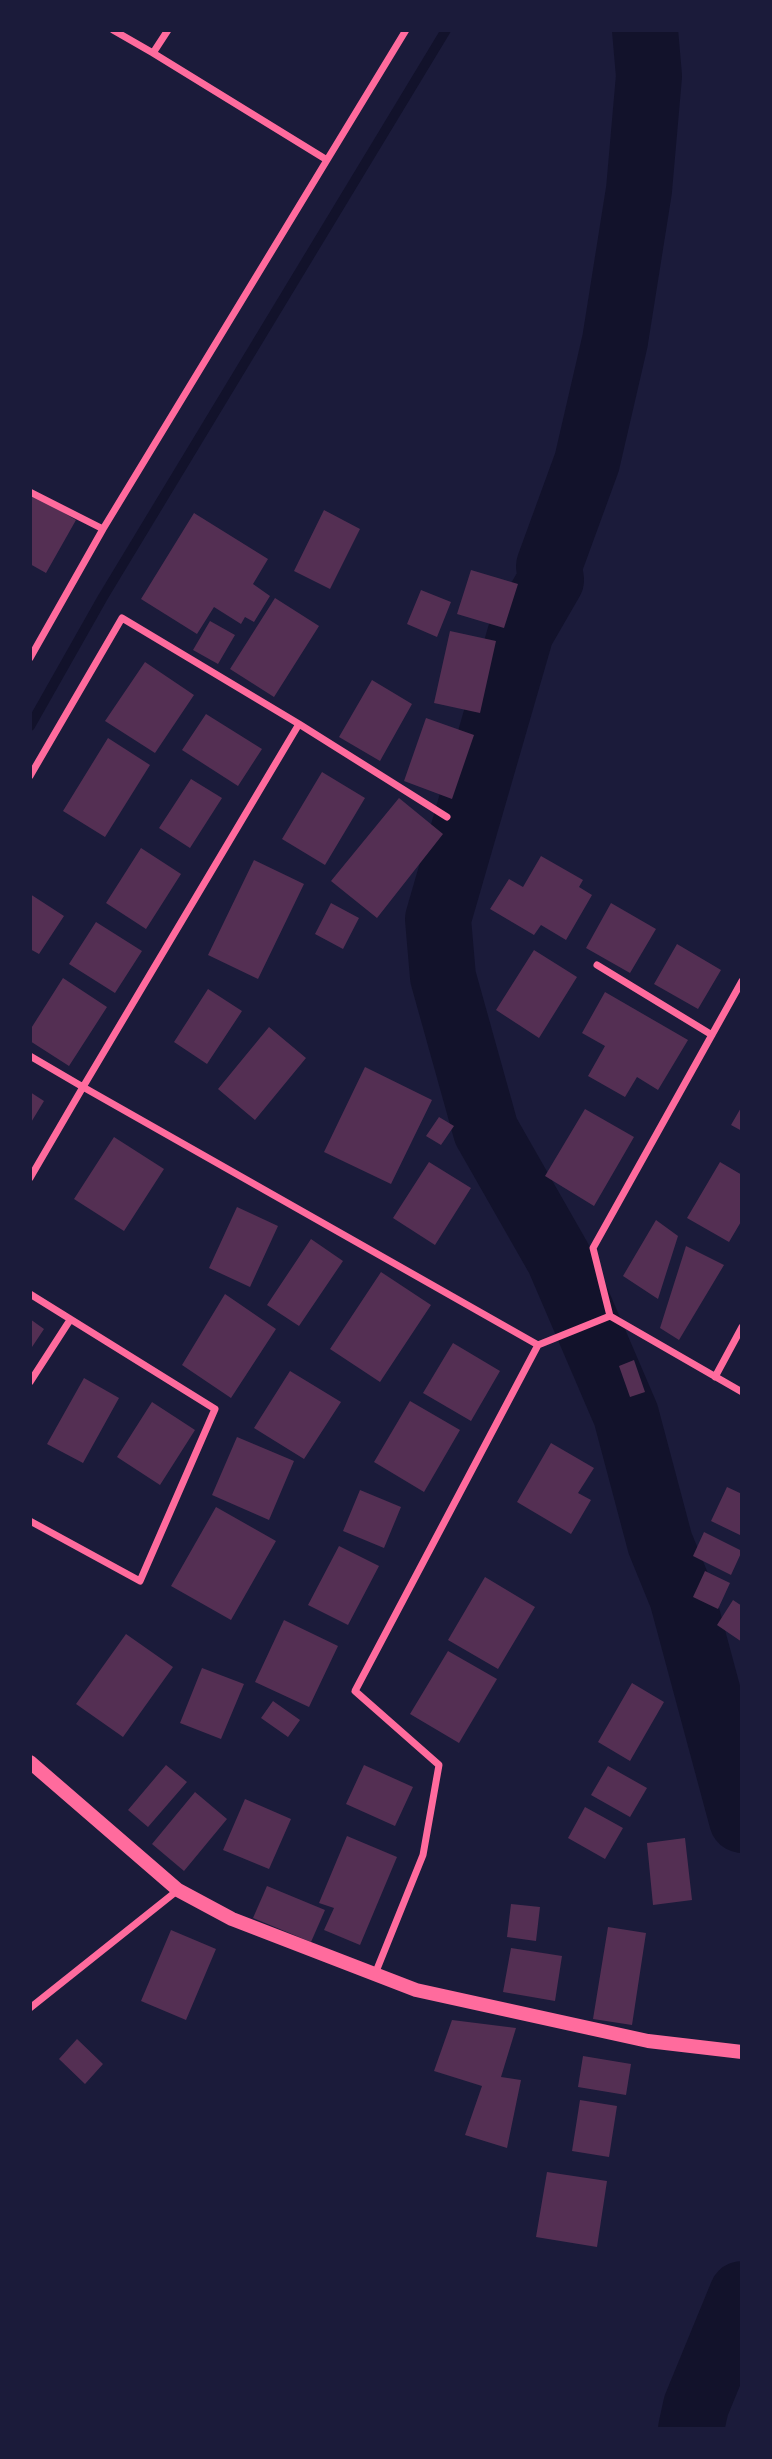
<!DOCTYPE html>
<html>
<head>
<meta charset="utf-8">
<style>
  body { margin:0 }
  #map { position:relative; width:772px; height:2459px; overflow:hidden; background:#1b1b3a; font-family:Inter,sans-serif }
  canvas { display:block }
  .frame { position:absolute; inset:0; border:32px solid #1b1b3a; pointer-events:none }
</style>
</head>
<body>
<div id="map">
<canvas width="772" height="2459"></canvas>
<div class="frame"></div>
</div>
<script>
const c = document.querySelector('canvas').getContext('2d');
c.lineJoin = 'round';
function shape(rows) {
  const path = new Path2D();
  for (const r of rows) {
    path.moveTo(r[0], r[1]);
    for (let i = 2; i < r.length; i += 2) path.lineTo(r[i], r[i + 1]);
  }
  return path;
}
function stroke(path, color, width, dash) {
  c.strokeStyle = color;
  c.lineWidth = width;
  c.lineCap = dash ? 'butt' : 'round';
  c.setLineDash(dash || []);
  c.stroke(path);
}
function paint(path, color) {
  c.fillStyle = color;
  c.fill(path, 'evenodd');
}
stroke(shape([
  [30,726,103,597,446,30]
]), '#12122b', 10);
stroke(shape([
  [645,30,649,76,639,190,615,341,587,462,549,566,551,580,521,632,438,919,443,977,486,1131,559,1259,626,1415,660,1543,682,1597,742,1820],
  [691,2429,696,2406,742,2294]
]), '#12122b', 66);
paint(shape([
  [30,493,76,520,46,573,30,564],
  [324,510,360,529,330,589,294,571],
  [194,513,268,559,253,584,270,596,254,622,245,617,241,624,214,607,197,634,141,599],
  [471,570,518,584,504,628,457,614],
  [421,590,451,602,437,637,407,624],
  [275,598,319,626,274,697,230,669],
  [210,621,235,635,218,664,193,650],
  [450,631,496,641,480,713,434,703],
  [145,662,194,695,155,753,105,721],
  [372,680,412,704,380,761,339,737],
  [206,714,262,749,238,786,182,750],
  [426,718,474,735,452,799,404,781],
  [108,738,150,765,105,837,63,811],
  [322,772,365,798,325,865,282,839],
  [191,779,222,798,190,848,159,828],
  [399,798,443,834,377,918,331,881],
  [141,848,181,874,146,929,106,903],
  [541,856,583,880,579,887,592,895,566,940,541,925,534,935,490,909,509,879,523,887],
  [254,860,304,884,258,979,208,955],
  [30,894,64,916,39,954,30,949],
  [331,903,359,918,343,949,315,934],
  [611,903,656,929,630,973,586,948],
  [96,922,142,951,115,993,69,964],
  [677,944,721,970,698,1009,654,984],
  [534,950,577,977,539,1038,496,1010],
  [63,978,107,1007,69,1066,30,1041,30,1030],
  [208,989,242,1011,207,1064,174,1042],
  [605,992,688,1040,658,1090,637,1077,625,1097,588,1076,605,1046,582,1033],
  [269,1027,306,1058,255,1120,218,1089],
  [365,1067,432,1100,391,1184,324,1152],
  [30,1092,44,1101,30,1124],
  [742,1106,742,1131,731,1125],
  [585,1109,634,1137,594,1206,545,1176],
  [439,1117,454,1126,441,1145,426,1136],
  [114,1137,164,1169,124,1231,74,1199],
  [429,1162,471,1188,435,1245,393,1218],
  [720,1162,742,1175,742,1220,729,1242,687,1218],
  [237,1207,278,1226,250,1287,209,1268],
  [656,1220,678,1236,658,1299,623,1276],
  [311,1239,343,1261,299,1326,267,1305],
  [686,1246,724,1265,679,1340,660,1328],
  [381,1272,431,1305,380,1382,330,1349],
  [225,1294,276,1329,231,1398,182,1365],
  [30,1319,44,1329,30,1350],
  [453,1343,500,1371,471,1421,423,1393],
  [634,1360,645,1392,630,1397,619,1366],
  [290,1371,341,1402,304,1459,254,1428],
  [84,1378,119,1398,83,1463,47,1444],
  [410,1401,460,1430,424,1492,374,1462],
  [152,1402,195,1430,160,1485,117,1457],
  [237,1437,294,1461,269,1520,212,1495],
  [551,1443,594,1468,578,1493,591,1500,571,1534,517,1502],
  [727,1487,742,1494,742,1536,711,1521],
  [360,1490,401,1507,384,1548,343,1531],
  [216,1507,276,1541,231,1620,171,1586],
  [704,1532,742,1551,731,1575,693,1556],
  [339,1546,379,1566,348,1625,308,1605],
  [705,1571,730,1583,718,1609,693,1597],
  [485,1577,535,1607,498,1669,448,1640],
  [733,1600,742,1606,742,1642,717,1625],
  [284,1620,338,1646,309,1707,255,1682],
  [126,1634,173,1667,123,1737,76,1704],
  [448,1651,497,1679,459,1743,410,1714],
  [202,1668,244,1684,221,1739,180,1723],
  [632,1683,664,1702,630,1761,598,1742],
  [273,1701,300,1720,288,1737,261,1718],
  [166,1765,187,1782,148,1827,128,1810],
  [364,1765,413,1787,395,1826,346,1804],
  [608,1766,647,1788,630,1817,591,1795],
  [195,1792,227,1819,184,1871,152,1844],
  [245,1799,291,1819,269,1869,223,1850],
  [585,1807,623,1828,605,1859,568,1838],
  [347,1836,397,1857,360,1945,324,1930,334,1908,319,1903],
  [685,1838,692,1900,653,1905,647,1843],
  [267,1886,325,1910,311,1942,253,1918],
  [511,1904,540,1907,536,1941,507,1937],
  [608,1927,646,1933,632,2025,593,2019],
  [171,1930,216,1949,186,2020,141,2001],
  [511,1948,562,1956,555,2001,503,1992],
  [452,2020,516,2028,501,2077,521,2080,507,2148,465,2135,482,2086,434,2071],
  [77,2039,103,2064,85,2084,59,2059],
  [583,2056,631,2064,626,2095,578,2087],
  [580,2100,617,2106,609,2157,572,2151],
  [547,2172,607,2181,597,2247,536,2237]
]), '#542f53');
stroke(shape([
  [113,30,153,53],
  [327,160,406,30],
  [30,492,103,529],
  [30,658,103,529,327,160,153,53,168,30],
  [299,724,447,817],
  [30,776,122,618,299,724,83,1087,30,1056],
  [597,965,712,1035],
  [30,1178,83,1087,538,1345,355,1691,439,1765,423,1855,375,1974],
  [30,1294,215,1409,140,1581,30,1521],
  [610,1316,593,1248,742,981],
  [538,1345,610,1316,742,1392],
  [715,1377,742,1327],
  [30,1382,70,1320],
  [30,2008,178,1890]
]), '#ff6b9d', 7);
stroke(shape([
  [30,1762,178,1890,232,1919,416,1990,648,2041,742,2052]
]), '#ff6b9d', 14);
</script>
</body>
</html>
